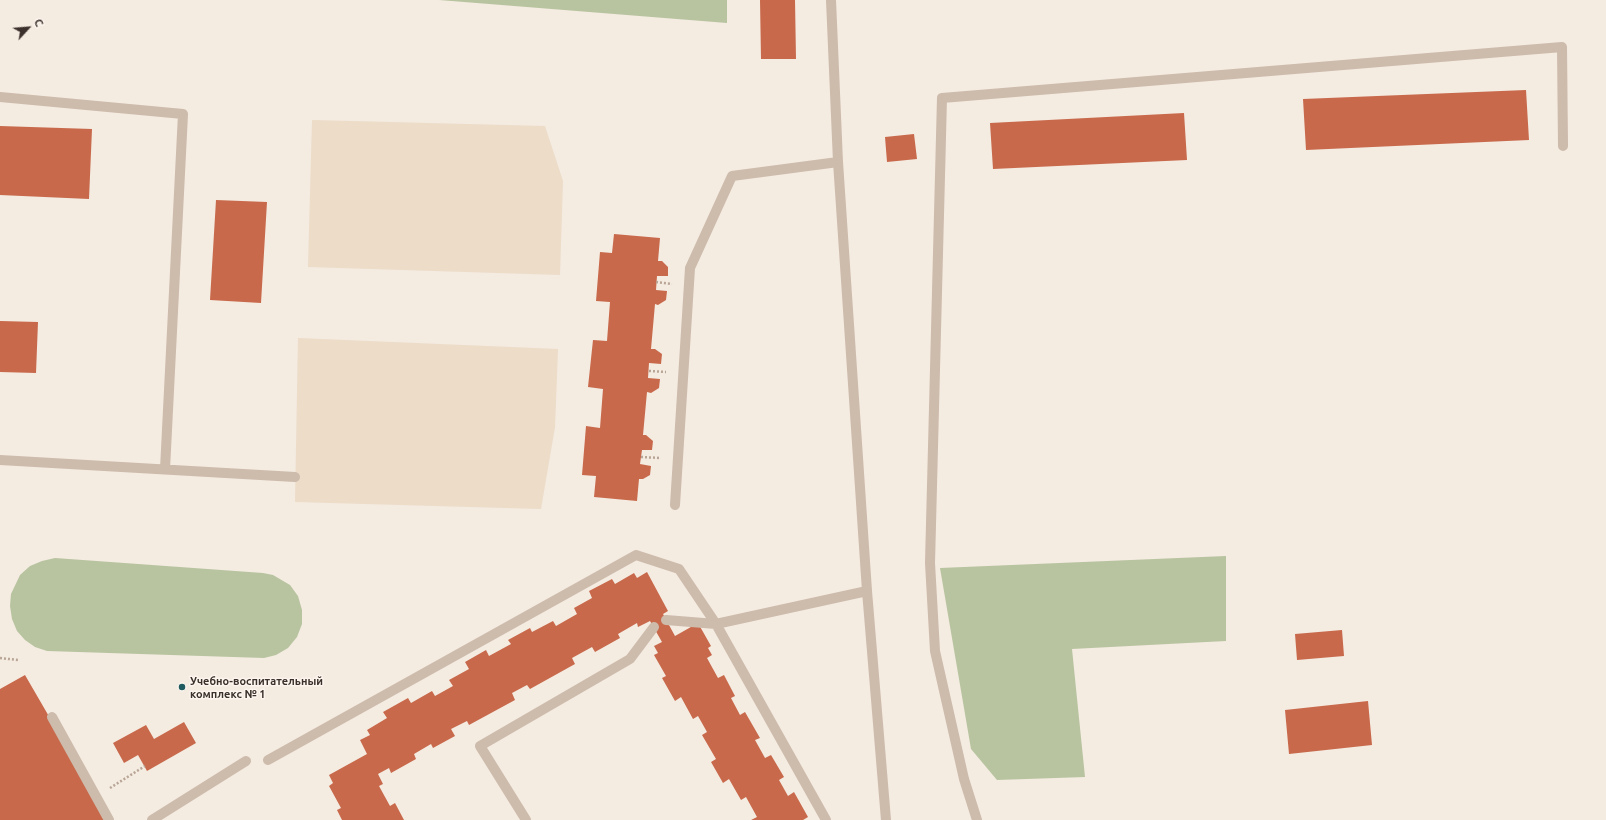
<!DOCTYPE html>
<html>
<head>
<meta charset="utf-8">
<style>
  body { margin:0 }
  #map { position:relative; width:1606px; height:820px; overflow:hidden; background:#f4ebe1; font-family:Ubuntu,sans-serif }
  canvas { display:block }
  .north { position:absolute; left:8px; top:8px; width:40px; height:40px; -webkit-text-stroke:3px #fbf5ee; paint-order:stroke; rotate:64deg; font-size:11px; font-weight:700; line-height:16px; text-align:center; color:#3b302b }
  .north::after { content:''; display:block; margin:auto; width:14px; height:18px; background:#3b302b; clip-path:polygon(50% 0,100% 100%,50% 72%,0 100%) }
</style>
</head>
<body>
<div id="map">
<canvas width="1606" height="820"></canvas>
<div class="north">С</div>
</div>
<script>
const c = document.querySelector('canvas').getContext('2d');
c.lineJoin = 'round';
function paint(path, color) {
  c.fillStyle = color;
  c.fill(path, 'evenodd');
}
function shape(rows) {
  const path = new Path2D();
  for (const r of rows) {
    path.moveTo(r[0], r[1]);
    for (let i = 2; i < r.length; i += 2) path.lineTo(r[i], r[i + 1]);
  }
  return path;
}
function stroke(path, color, width, dash) {
  c.strokeStyle = color;
  c.lineWidth = width;
  c.lineCap = dash ? 'butt' : 'round';
  c.setLineDash(dash || []);
  c.stroke(path);
}
function label(font, color, halo, rows, align = 'center') {
  c.font = font + ' Ubuntu,sans-serif';
  c.lineWidth = 3;
  c.setLineDash([]);
  c.textBaseline = 'middle';
  c.strokeStyle = halo;
  c.fillStyle = color;
  for (const [text, x, y, turn = 0] of rows) {
    c.save();
    c.translate(x, y);
    c.rotate((+turn || 0) * Math.PI / 180);
    c.textAlign = isNaN(turn) ? turn : align;
    if (halo) c.strokeText(text, 0, 0);
    c.fillText(text, 0, 0);
    c.restore();
  }
}
paint(shape([
  [439,0,727,0,727,23],
  [1226,556,1226,641,1072,649,1085,777,997,780,971,749,940,568],
  [55,558,263,573,273,575,290,585,298,596,302,610,302,624,297,637,288,648,276,655,264,658,47,651,35,647,25,640,17,631,12,619,10,606,11,594,20,575,30,566,42,561]
]), '#b8c4a0');
paint(shape([
  [312,120,545,126,563,181,560,275,308,267],
  [298,338,558,349,555,427,541,509,295,502]
]), '#ecdcc8');
paint(shape([
  [760,0,795,0,796,59,761,59],
  [1526,90,1529,140,1306,150,1303,99],
  [1184,113,1187,160,993,169,990,123],
  [0,126,92,129,89,199,0,195],
  [914,134,917,159,887,162,885,137],
  [216,200,267,202,261,303,210,300],
  [614,234,660,238,658,261,662,261,668,267,668,276,657,276,656,290,667,291,666,300,658,305,655,304,651,349,655,349,662,354,661,364,649,363,648,378,660,379,659,388,651,393,647,392,643,435,646,435,653,441,652,450,642,450,640,464,651,466,650,475,643,479,639,479,637,501,594,497,596,476,582,475,586,426,600,428,603,389,588,387,593,340,607,341,610,302,596,301,600,252,612,253],
  [0,321,38,322,36,373,0,372],
  [647,572,668,611,663,614,675,636,698,623,711,646,708,648,712,655,707,658,718,678,724,675,735,696,731,698,740,715,745,712,760,738,755,740,765,758,771,755,784,777,779,780,788,796,794,792,808,817,803,820,751,820,757,817,746,797,741,800,729,779,723,783,711,762,716,759,702,735,707,732,698,716,693,719,681,697,675,701,662,678,666,676,654,655,658,653,654,646,662,642,650,621,638,627,637,623,618,634,620,638,595,652,592,647,572,658,575,664,530,689,527,685,512,693,515,700,469,725,467,721,451,729,455,736,433,748,431,744,414,754,416,759,391,773,389,768,378,774,383,784,379,786,390,806,395,803,404,820,342,820,337,810,341,808,329,786,333,783,329,775,367,754,360,740,370,735,367,730,387,718,383,712,408,698,411,703,432,691,435,696,453,686,449,680,469,669,465,662,486,650,489,656,511,644,508,640,530,628,532,632,553,621,556,626,577,614,574,608,592,598,589,591,612,579,615,584,634,573,637,578],
  [1342,630,1344,656,1297,660,1295,634],
  [25,675,109,820,0,820,0,689],
  [1368,701,1372,745,1289,754,1285,710],
  [184,722,196,743,147,771,138,755,124,763,113,743,146,725,154,739]
]), '#c8694b');
stroke(shape([
  [656,282,672,284],
  [649,371,666,372],
  [641,457,661,458],
  [0,658,18,660],
  [110,788,145,766]
]), '#b9a596', 2.5, [2, 2]);
stroke(shape([
  [831,0,838,162,867,591,886,820],
  [0,97,183,114,165,469],
  [0,460,295,477],
  [675,505,690,268,732,176,838,162],
  [666,620,716,624,867,591],
  [52,717,109,820],
  [268,760,636,555,679,569,716,624,826,820],
  [152,820,246,761],
  [526,820,480,746,630,659,654,627],
  [977,820,964,779,935,651,930,563,942,98,1562,47,1563,146]
]), '#cdbbac', 10);
for (const [x, y, r, color] of [
  [182,687,4,"#1f5a5e"]
]) {
  const dot = new Path2D();
  dot.arc(x, y, r, 0, 2 * Math.PI);
  c.fillStyle = color;
  c.fill(dot);
  stroke(dot, '#fbf5ee', 1.5);
}
label('bold 11px', '#3b302b', '#fbf5ee', [
  ["Учебно-воспитательный",190,681],
  ["комплекс № 1",190,694]
], 'left');
</script>
</body>
</html>
